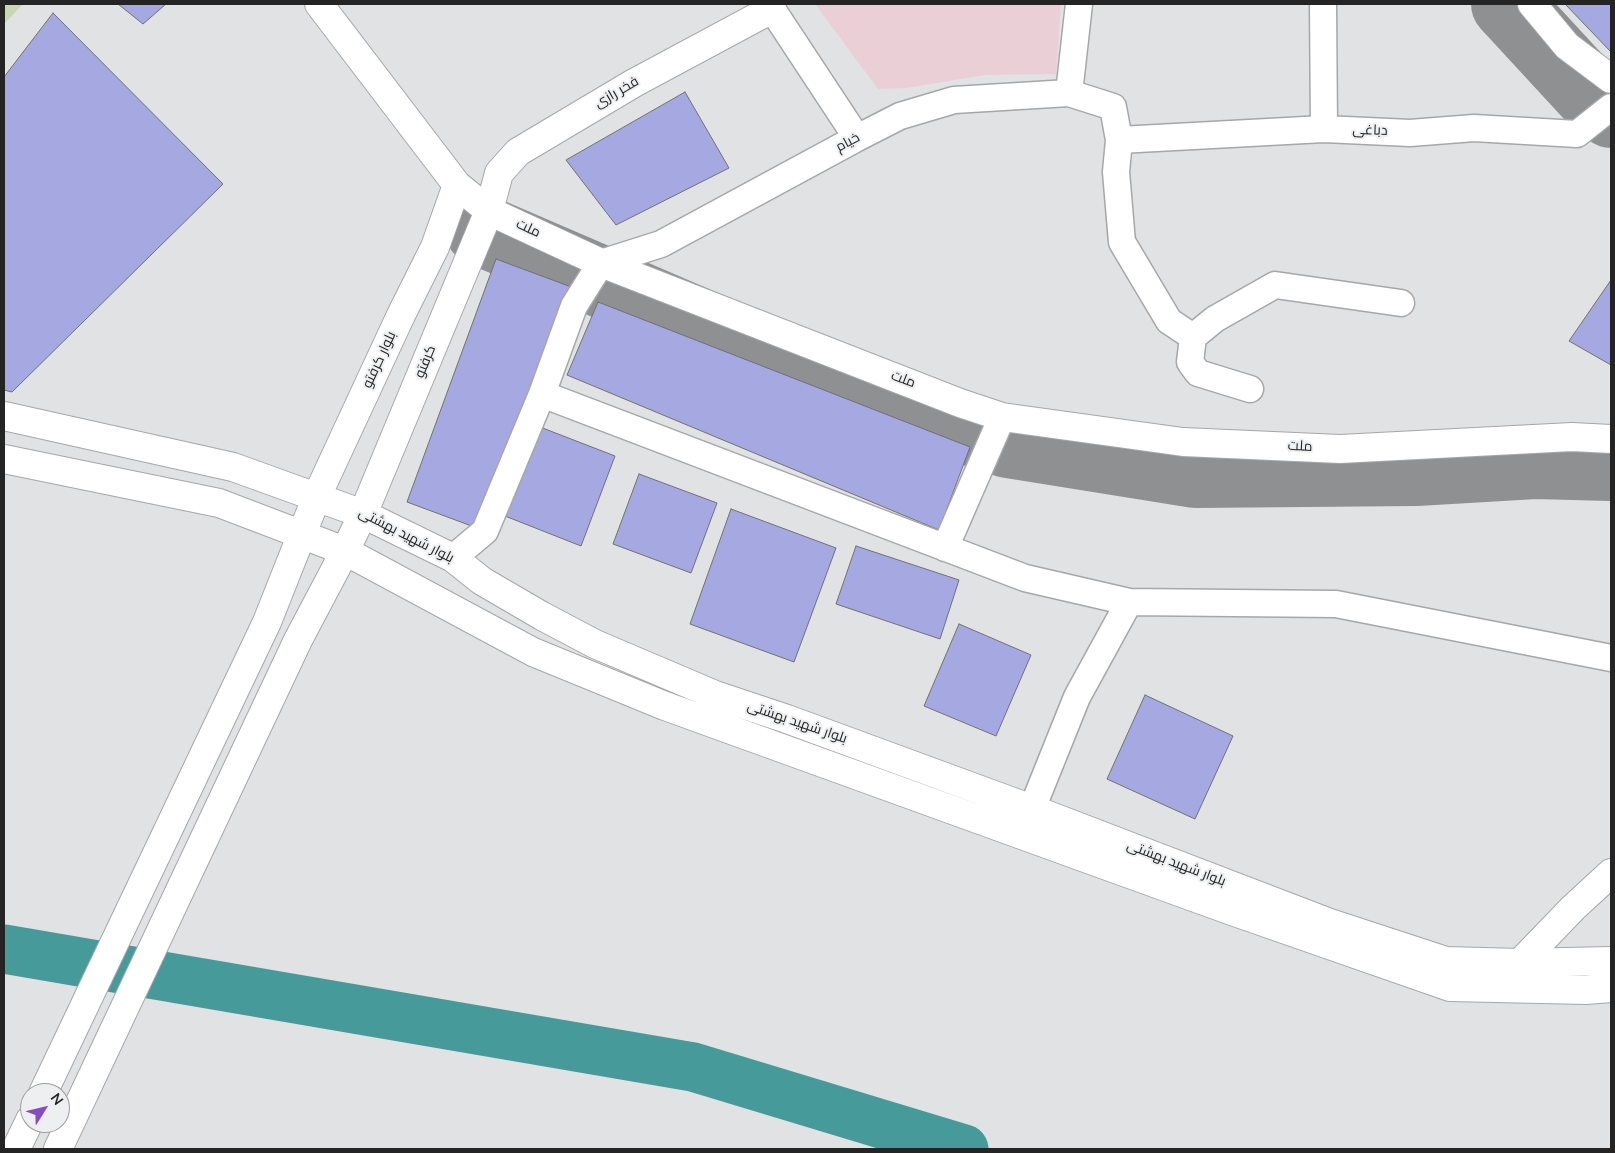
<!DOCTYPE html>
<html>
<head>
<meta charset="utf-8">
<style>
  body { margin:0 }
  #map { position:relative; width:1615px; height:1153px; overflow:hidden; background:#e1e2e4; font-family:"Nunito Sans",sans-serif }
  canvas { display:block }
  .frame { position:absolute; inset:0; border:5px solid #242425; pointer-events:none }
  .north { position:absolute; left:20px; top:1083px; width:50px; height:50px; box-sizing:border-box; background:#eeeff1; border:1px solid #9d9e9f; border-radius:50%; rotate:54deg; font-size:14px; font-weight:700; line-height:20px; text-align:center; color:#242425 }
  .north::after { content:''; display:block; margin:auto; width:18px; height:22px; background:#874cc3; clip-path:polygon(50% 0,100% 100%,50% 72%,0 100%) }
</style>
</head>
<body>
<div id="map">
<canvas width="1615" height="1153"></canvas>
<div class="frame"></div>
<div class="north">N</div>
</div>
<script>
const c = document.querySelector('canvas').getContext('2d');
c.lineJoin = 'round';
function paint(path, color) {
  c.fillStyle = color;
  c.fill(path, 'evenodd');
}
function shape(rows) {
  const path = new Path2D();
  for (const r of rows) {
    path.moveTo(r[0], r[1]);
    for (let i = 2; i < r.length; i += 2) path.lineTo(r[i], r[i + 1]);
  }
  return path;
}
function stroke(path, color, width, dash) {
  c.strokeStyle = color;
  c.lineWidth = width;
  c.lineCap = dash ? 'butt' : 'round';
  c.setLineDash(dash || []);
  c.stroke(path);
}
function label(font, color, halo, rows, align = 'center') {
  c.font = font + ' "Nunito Sans",Cairo,sans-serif';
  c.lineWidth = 4;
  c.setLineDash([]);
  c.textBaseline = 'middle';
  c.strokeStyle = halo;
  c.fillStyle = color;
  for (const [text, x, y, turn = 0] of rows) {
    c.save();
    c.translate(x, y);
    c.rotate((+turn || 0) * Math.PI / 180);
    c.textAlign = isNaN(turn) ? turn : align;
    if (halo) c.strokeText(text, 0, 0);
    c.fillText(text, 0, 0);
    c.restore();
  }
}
paint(shape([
  [815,4,1061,4,1056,74,985,75,906,88,878,89]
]), '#ead0d6');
paint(shape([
  [4,4,23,4,4,24]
]), '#cbd6b3');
stroke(shape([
  [4,949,693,1067,964,1149]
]), '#479a9a', 49);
stroke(shape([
  [1507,4,1590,94,1611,112],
  [481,230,832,381,914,411,1008,442,1195,472,1416,470,1535,463,1611,465]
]), '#8f9092', 72);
const building = shape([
  [118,4,166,4,143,24,118,4],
  [1565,4,1611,4,1611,52,1565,4],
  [53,13,223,184,12,392,4,390,4,77,53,13],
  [685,92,729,168,616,225,566,160,685,92],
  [496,259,574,288,485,531,407,502,496,259],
  [1611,280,1611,365,1569,341,1611,280],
  [598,302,970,447,939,530,567,375,598,302],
  [540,427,615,456,581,546,505,516,540,427],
  [639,474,717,503,691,573,613,544,639,474],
  [731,509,836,548,794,662,690,624,731,509],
  [856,546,959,580,940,639,836,604,856,546],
  [959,624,1031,655,996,736,924,706,959,624],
  [1145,695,1233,736,1195,819,1107,779,1145,695]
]);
paint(building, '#a6a9e1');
stroke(building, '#707072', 1);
const street = shape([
  [1323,4,1324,129],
  [772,9,857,138],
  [1069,93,1079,4],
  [1119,140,1324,129,1410,133,1474,128,1577,134,1611,107],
  [1193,337,1190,362,1198,373,1250,389],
  [542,394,1025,578,1129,602,1336,604,1611,658],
  [945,548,1002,417],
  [453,558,485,531,542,394,574,306,601,263,661,244,857,138,900,116,954,100,1069,93,1113,107,1119,140,1116,172,1122,242,1169,321,1193,337,1215,319,1275,285,1401,303],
  [1032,809,1077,697,1129,602]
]);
const secondary = shape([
  [319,4,457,185,489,211,601,263,960,403,1002,417,1183,442,1340,449,1572,437,1611,439],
  [1532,4,1567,46,1611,79],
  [4,416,233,467,363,514,453,558,482,581,542,616,595,644,715,695,787,719,1032,809,1330,923,1446,961,1520,963,1611,961],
  [4,459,219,503,345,551,533,652,665,706,1229,910,1450,987,1586,990,1611,988],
  [1517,973,1520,963,1573,908,1611,873],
  [43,1093,267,622,317,496,401,315,435,247,457,185],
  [16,1149,30,1120],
  [58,1149,298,640,345,551,363,514,489,211,499,173,518,152,634,83,772,9,771,4]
]);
stroke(street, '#a6a7a9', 29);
stroke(secondary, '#a6a7a9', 30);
stroke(street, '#fff', 26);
stroke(secondary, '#fff', 28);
label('14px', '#242425', '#eeeff1', [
  ["فخر رازی",617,93,-30],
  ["دباغی",1370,131,2],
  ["خیام",848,143,-28],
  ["ملت",528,229,25],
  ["بلوار کرفتو",380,360,-65],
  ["کرفتو",426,362,-68],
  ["ملت",903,380,21],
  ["ملت",1300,447,3],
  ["بلوار شهید بهشتی",406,536,27],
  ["بلوار شهید بهشتی",797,723,19],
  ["بلوار شهید بهشتی",1176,864,21]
]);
</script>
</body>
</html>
